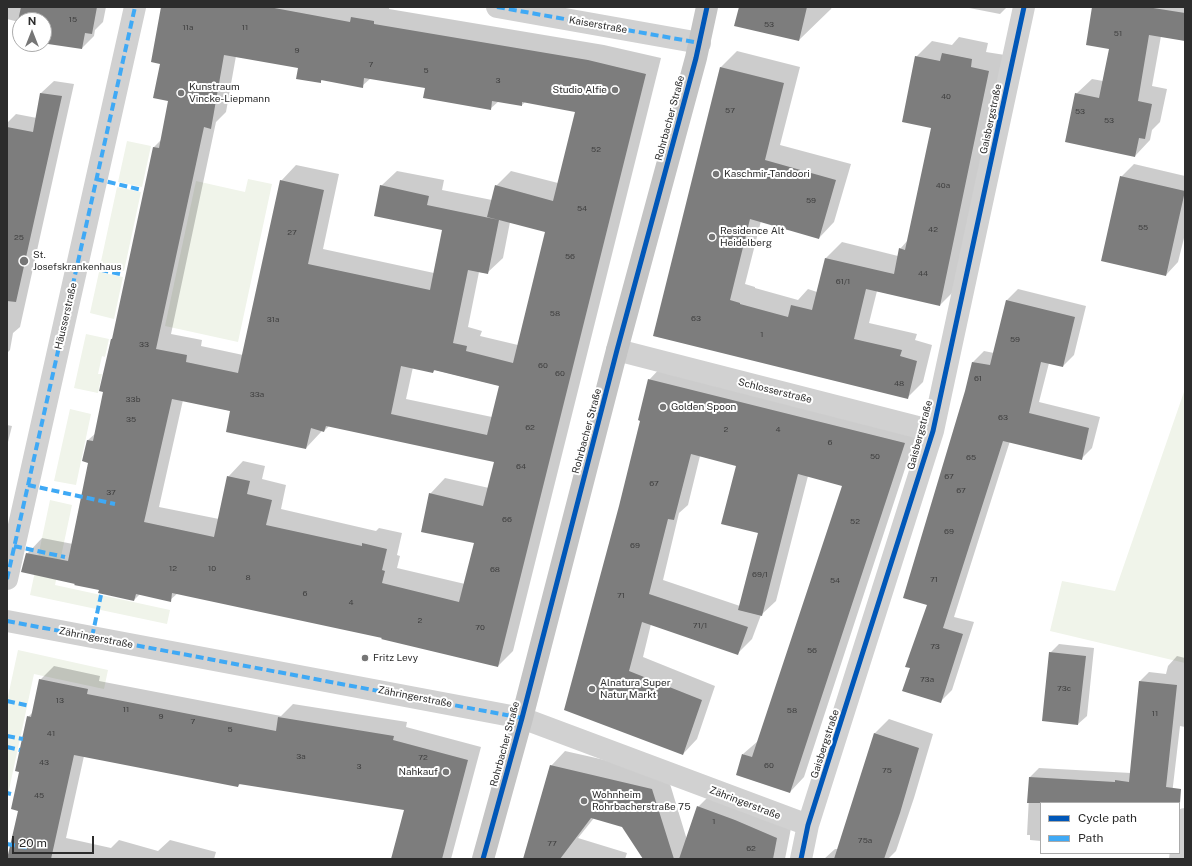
<!DOCTYPE html>
<html>
<head>
<meta charset="utf-8">
<style>
  body { margin:0 }
  #map { position:relative; width:1192px; height:866px; overflow:hidden; background:#fff; font-family:"Public Sans",sans-serif }
  canvas { display:block }
  .frame { position:absolute; inset:0; border:8px solid #2c2c2c; pointer-events:none }
  .legend { position:absolute; left:1040px; top:802px; width:140px; height:52px; box-sizing:border-box; background:#fff; border:1px solid #ababab; margin:0; padding:5px 7px; list-style:none; font-size:12px; color:#2c2c2c }
  .legend li { display:flex; align-items:center; gap:8px; height:20px }
  .legend b { width:20px; border:1px solid #ababab }
  .north { position:absolute; left:12px; top:12px; width:40px; height:40px; box-sizing:border-box; background:#fff; border:1px solid #ababab; border-radius:50%; rotate:0deg; font-size:11px; font-weight:700; line-height:16px; text-align:center; color:#2c2c2c }
  .north::after { content:''; display:block; margin:auto; width:14px; height:18px; background:#767676; clip-path:polygon(50% 0,100% 100%,50% 72%,0 100%) }
  .scale { position:absolute; left:12px; top:836px; width:82px; height:18px; box-sizing:border-box; border:2px solid #2c2c2c; border-top:0; padding-left:5px; font-size:12px; line-height:14px; white-space:nowrap; color:#2c2c2c; -webkit-text-stroke:3px #fff; paint-order:stroke }
</style>
</head>
<body>
<div id="map">
<canvas width="1192" height="866"></canvas>
<div class="frame"></div>
<ul class="legend">
<li><b style="height:5px;background:#0057b8"></b>Cycle path</li>
<li><b style="height:5px;background:#3fa9f5"></b>Path</li>
</ul>
<div class="north">N</div>
<div class="scale">20 m</div>
</div>
<script>
const c = document.querySelector('canvas').getContext('2d');
c.lineJoin = 'round';
function paint(path, color) {
  c.fillStyle = color;
  c.fill(path, 'evenodd');
}
function shape(rows) {
  const path = new Path2D();
  for (const r of rows) {
    path.moveTo(r[0], r[1]);
    for (let i = 2; i < r.length; i += 2) path.lineTo(r[i], r[i + 1]);
  }
  return path;
}
function stroke(path, color, width, dash) {
  c.strokeStyle = color;
  c.lineWidth = width;
  c.lineCap = dash ? 'butt' : 'round';
  c.setLineDash(dash || []);
  c.stroke(path);
}
function label(font, color, halo, rows, align = 'center') {
  c.font = font + ' "Public Sans",sans-serif';
  c.lineWidth = 4;
  c.setLineDash([]);
  c.textBaseline = 'middle';
  c.strokeStyle = halo;
  c.fillStyle = color;
  for (const [text, x, y, turn = 0] of rows) {
    c.save();
    c.translate(x, y);
    c.rotate((+turn || 0) * Math.PI / 180);
    c.textAlign = isNaN(turn) ? turn : align;
    if (halo) c.strokeText(text, 0, 0);
    c.fillText(text, 0, 0);
    c.restore();
  }
}
paint(shape([
  [127,141,151,146,142,187,118,182],
  [248,179,272,184,238,342,165,326,196,181,245,192],
  [117,187,141,192,124,271,100,266],
  [99,272,123,277,114,319,90,313],
  [86,334,109,339,105,357,102,356,98,374,102,374,98,393,74,388],
  [1185,389,1185,663,1050,631,1062,581,1115,591],
  [70,409,91,414,76,485,54,481],
  [50,500,72,505,55,585,170,610,167,624,30,595],
  [18,650,108,670,104,689,34,674,7,799,7,701]
]), '#f0f4ea');
paint(shape([
  [7,7,106,7,103,22,95,30,94,36,82,48,51,35,44,34,44,20,20,20,20,30,19,22,7,19],
  [162,7,389,7,389,9,604,45,661,58,513,651,498,666,383,637,178,593,170,600,140,594,134,600,100,589,27,554,42,538,73,544,89,462,88,440,96,433,104,392,111,339,113,338,154,147,162,139,169,100,161,63],
  [236,56,299,67,320,82,323,79,362,86,371,78,426,87,490,109,499,101,522,105,525,102,577,111,558,183,511,171,496,186,492,200,442,190,444,180,397,171,381,186,443,229,434,273,323,249,339,174,296,165,281,181,243,355,201,346,202,340,171,334,216,122,226,112],
  [510,222,547,231,518,345,480,336,482,331,468,327,479,272,487,273,503,258],
  [413,367,433,372,435,370,501,386,492,417,406,399],
  [183,400,231,411,306,448,321,432,322,430,324,431,329,426,496,461,489,488,445,478,430,494,475,542,465,584,397,568,400,556,397,555,402,533,379,528,376,531,281,509,286,485,262,479,265,466,243,461,228,477,219,519,159,507],
  [740,7,832,7,831,9,799,40],
  [964,7,1007,7,1000,14],
  [1098,7,1185,7,1185,40,1161,36,1152,86,1167,89,1160,122,1152,130,1150,140,1135,156,1076,94,1092,79,1103,81,1110,48],
  [959,37,988,43,986,52,1005,55,956,289,940,305,877,291,869,323,917,334,915,340,932,345,923,382,907,398,654,335,721,67,737,51,800,67,780,145,851,164,834,222,819,238,761,221,745,284,755,287,755,288,798,300,808,289,817,292,826,258,842,242,898,256,900,249,908,240,933,127,916,57,932,41,952,45],
  [54,81,74,84,20,327,13,333,10,350,7,353,7,123,16,114,37,118,41,93],
  [1134,164,1185,176,1185,234,1178,262,1166,275,1121,177],
  [1018,289,1086,306,1074,355,1063,366,1049,363,1039,402,1100,417,1092,448,1081,459,1010,441,954,617,974,622,952,690,940,702,912,668,928,604,966,391,973,362,984,351,994,353,1007,300],
  [663,365,918,429,804,777,790,792,743,754,758,741,844,485,808,476,776,601,761,615,752,639,738,653,651,624,643,657,715,686,697,739,683,754,565,709,620,507,641,420,649,380],
  [700,456,737,465,759,533,740,606,663,580,679,513,688,505],
  [7,425,12,426,7,446],
  [1059,644,1094,648,1087,716,1078,724,1050,653],
  [1177,656,1185,658,1185,727,1180,726,1171,803,1041,803,1041,841,1030,840,1030,835,1027,835,1030,777,1039,768,1131,773,1140,681,1149,672,1166,674,1168,666],
  [54,666,100,676,99,681,281,716,293,704,407,722,406,727,481,747,451,859,392,859,405,809,241,783,238,786,84,756,66,838,111,848,119,840,158,851,170,840,216,852,214,859,8,859,19,810,20,771,28,717,33,712,40,680],
  [889,719,933,734,914,798,896,851,888,859,824,859,835,849,838,849,875,733],
  [565,751,667,774,687,840,698,807,713,792,792,823,785,859,644,859,623,826,594,818,578,838,627,853,625,859,524,859,551,766]
]), '#0003');
paint(shape([
  [21,7,97,7,92,34,85,33,82,49,48,44,50,36,44,35,44,20,20,20,20,31,16,30],
  [161,7,269,7,350,22,351,17,374,21,374,24,588,60,646,74,498,667,381,639,382,638,172,593,171,602,136,594,134,601,98,593,99,590,74,585,75,584,21,572,26,553,68,561,88,463,82,461,87,440,93,441,103,392,99,391,111,339,112,339,153,147,159,148,168,101,153,98,160,64,151,62],
  [224,55,298,68,296,79,321,83,321,80,363,88,364,78,425,88,423,98,491,110,492,101,522,106,522,102,575,112,553,201,495,185,487,217,499,220,427,205,429,196,380,185,374,216,442,230,430,290,308,264,324,190,280,180,238,373,186,362,187,355,156,349,204,127,211,129],
  [499,220,545,232,513,363,466,351,467,346,453,343,468,270,488,274],
  [401,366,433,373,434,370,499,386,487,435,391,414],
  [172,399,230,411,226,432,306,449,311,428,324,432,326,426,494,462,483,506,429,493,421,532,474,543,459,602,382,583,385,571,382,570,387,549,362,543,362,546,266,525,272,500,247,494,250,481,227,476,214,537,144,522],
  [739,7,807,7,799,41,734,26],
  [1092,7,1147,7,1185,13,1185,41,1149,35,1138,101,1152,104,1145,139,1139,138,1135,157,1065,142,1075,93,1099,98,1109,49,1086,45],
  [942,53,972,59,971,67,989,71,940,306,866,289,854,339,902,350,900,356,917,361,908,399,653,336,720,67,784,83,765,160,836,180,819,239,750,219,730,300,740,303,740,304,788,317,791,305,812,310,825,258,894,274,899,248,905,250,931,128,902,122,915,56,940,61],
  [40,93,62,96,16,302,7,301,7,127,33,132],
  [1120,176,1185,191,1166,276,1101,261],
  [1006,300,1075,317,1063,367,1041,362,1029,413,1089,428,1082,460,1003,441,943,628,963,634,941,703,902,691,910,668,905,667,927,605,903,598,965,391,972,362,990,365],
  [648,379,905,443,790,793,736,775,742,754,752,757,842,486,798,474,762,616,738,610,758,533,721,524,736,466,691,454,674,520,668,519,649,594,748,627,738,655,642,622,629,671,702,700,683,755,564,710,619,506,640,421,638,420],
  [1049,652,1086,656,1078,725,1042,721],
  [39,679,88,689,87,694,276,731,278,717,394,736,393,740,468,760,442,859,391,859,404,810,239,784,238,787,74,755,51,859,7,859,18,811,11,809,19,772,15,771,27,716,31,717],
  [1139,681,1177,685,1166,787,1181,789,1180,803,1027,803,1029,777,1115,782,1115,780,1129,782],
  [874,733,919,748,900,813,884,859,834,859],
  [550,765,652,789,674,859,643,859,622,827,591,818,560,859,523,859],
  [697,806,735,820,777,838,773,859,679,859]
]), '#7d7d7d');
stroke(shape([
  [497,7,700,43],
  [617,350,933,431],
  [7,579,135,7],
  [7,621,522,718,808,825],
  [801,859,808,825,933,431,1024,7],
  [1180,859,1185,819]
]), '#d1d1d1', 22);
stroke(shape([
  [483,859,522,718,617,350,696,58,707,7]
]), '#c4c4c4', 22);
stroke(shape([
  [497,7,700,43],
  [96,179,142,190],
  [77,265,120,274],
  [28,485,115,504],
  [14,546,65,557],
  [7,579,135,7],
  [7,621,522,718],
  [92,637,101,595],
  [7,701,30,706],
  [7,736,23,739],
  [7,747,20,750],
  [7,793,11,794],
  [7,844,29,848]
]), '#3fa9f5', 4, [8, 4]);
stroke(shape([
  [483,859,522,718,617,350,696,58,707,7],
  [801,859,808,825,933,431,1024,7]
]), '#0057b8', 5);
for (const [x, y, r, color] of [
  [615,90,4,"#767676"],
  [181,93,4,"#767676"],
  [716,174,4,"#767676"],
  [712,237,4,"#767676"],
  [24,261,5,"#767676"],
  [663,407,4,"#767676"],
  [365,658,4,"#767676"],
  [592,689,4,"#767676"],
  [446,772,4,"#767676"],
  [584,801,4,"#767676"]
]) {
  const dot = new Path2D();
  dot.arc(x, y, r, 0, 2 * Math.PI);
  c.fillStyle = color;
  c.fill(dot);
  stroke(dot, '#fff', 1.5);
}
label('8px', '#404040', null, [
  ["15",73,20],
  ["53",769,25],
  ["11a",188,28],
  ["11",245,28],
  ["51",1118,34],
  ["9",297,51],
  ["7",371,65],
  ["5",426,71],
  ["3",498,81],
  ["40",946,97],
  ["57",730,111],
  ["53",1080,112],
  ["53",1109,121],
  ["52",596,150],
  ["40a",943,186],
  ["59",811,201],
  ["54",582,209],
  ["55",1143,228],
  ["42",933,230],
  ["27",292,233],
  ["25",19,238],
  ["56",570,257],
  ["44",923,274],
  ["61/1",843,282],
  ["58",555,314],
  ["63",696,319],
  ["31a",273,320],
  ["1",762,335],
  ["59",1015,340],
  ["33",144,345],
  ["60",543,366],
  ["60",560,374],
  ["61",978,379],
  ["48",899,384],
  ["33a",257,395],
  ["33b",133,400],
  ["63",1003,418],
  ["35",131,420],
  ["62",530,428],
  ["2",726,430],
  ["4",778,430],
  ["6",830,443],
  ["50",875,457],
  ["65",971,458],
  ["64",521,467],
  ["67",949,477],
  ["67",654,484],
  ["67",961,491],
  ["37",111,493],
  ["66",507,520],
  ["52",855,522],
  ["69",949,532],
  ["69",635,546],
  ["12",173,569],
  ["10",212,569],
  ["68",495,570],
  ["69/1",760,575],
  ["8",248,578],
  ["71",934,580],
  ["54",835,581],
  ["6",305,594],
  ["71",621,596],
  ["4",351,603],
  ["2",420,621],
  ["71/1",700,626],
  ["70",480,628],
  ["73",935,647],
  ["56",812,651],
  ["73a",927,680],
  ["73c",1064,689],
  ["13",60,701],
  ["11",126,710],
  ["58",792,711],
  ["11",1155,714],
  ["9",161,717],
  ["7",193,722],
  ["5",230,730],
  ["41",51,734],
  ["3a",301,757],
  ["72",423,758],
  ["43",44,763],
  ["60",769,766],
  ["3",359,767],
  ["75",887,771],
  ["45",39,796],
  ["1",714,822],
  ["75a",865,841],
  ["77",552,844],
  ["62",751,849]
]);
label('10px', '#2c2c2c', '#fff', [
  ["Kaiserstraße",598,25,10],
  ["Rohrbacher Straße",670,118,-75],
  ["Gaisbergstraße",991,119,-78],
  ["Häusserstraße",66,316,-77],
  ["Schlosserstraße",775,391,14],
  ["Rohrbacher Straße",587,431,-75],
  ["Gaisbergstraße",920,435,-75],
  ["Zähringerstraße",96,638,11],
  ["Zähringerstraße",415,697,11],
  ["Rohrbacher Straße",505,744,-75],
  ["Gaisbergstraße",825,744,-72],
  ["Zähringerstraße",745,803,21]
]);
label('10px', '#2c2c2c', '#fff', [
  ["Kunstraum",189,87],
  ["Vincke-Liepmann",189,99],
  ["Studio Alfie",607,90,"right"],
  ["Kaschmir-Tandoori",724,174],
  ["Residence Alt",720,231],
  ["Heidelberg",720,243],
  ["St.",33,255],
  ["Josefskrankenhaus",33,267],
  ["Golden Spoon",671,407],
  ["Fritz Levy",373,658],
  ["Alnatura Super",600,683],
  ["Natur Markt",600,695],
  ["Nahkauf",438,772,"right"],
  ["Wohnheim",592,795],
  ["Rohrbacherstraße 75",592,807]
], 'left');
</script>
</body>
</html>
